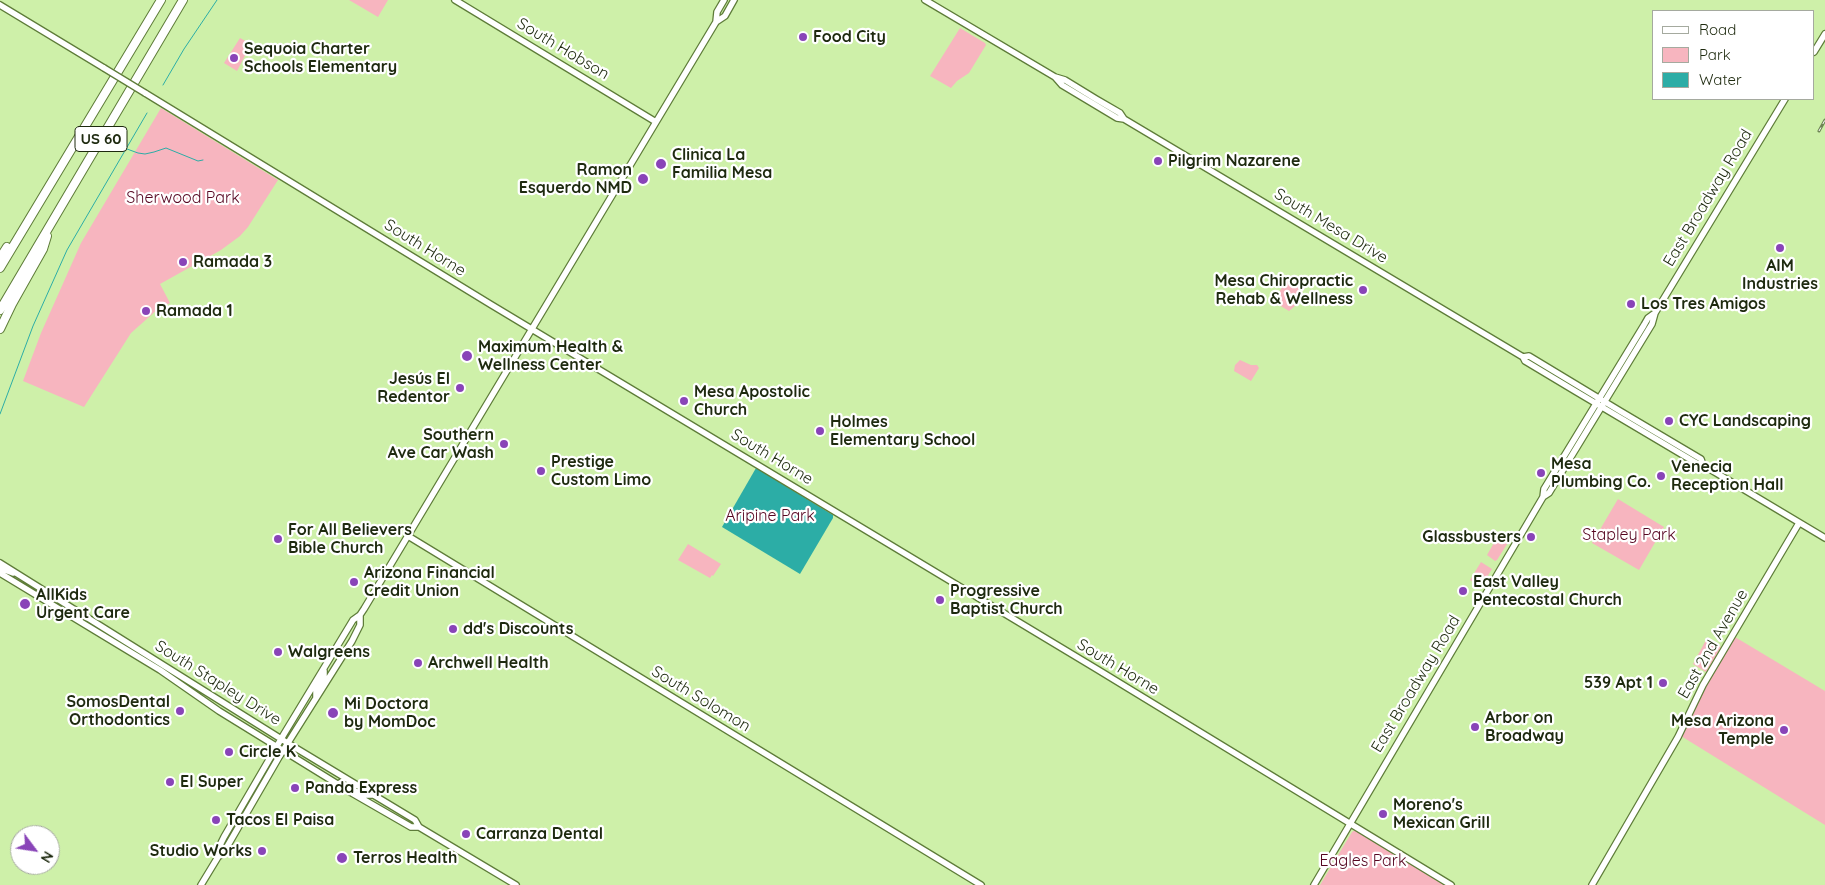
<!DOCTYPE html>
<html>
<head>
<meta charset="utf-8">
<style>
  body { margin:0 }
  #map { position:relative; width:1825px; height:885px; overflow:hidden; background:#cef0a9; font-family:Quicksand,sans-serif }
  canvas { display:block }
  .legend { position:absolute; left:1652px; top:10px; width:162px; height:90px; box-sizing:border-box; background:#fff; border:1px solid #a5aa9f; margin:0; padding:6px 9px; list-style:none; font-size:15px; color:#1e2a0f }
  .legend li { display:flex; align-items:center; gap:10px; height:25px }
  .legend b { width:25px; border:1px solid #a5aa9f }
  .north { position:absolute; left:10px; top:825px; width:50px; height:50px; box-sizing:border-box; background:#fff; border:1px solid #a5aa9f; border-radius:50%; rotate:121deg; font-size:14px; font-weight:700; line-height:20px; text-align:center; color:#1e2a0f }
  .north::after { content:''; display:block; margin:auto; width:18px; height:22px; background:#8944b8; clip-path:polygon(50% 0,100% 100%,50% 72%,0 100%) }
</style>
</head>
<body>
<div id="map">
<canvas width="1825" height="885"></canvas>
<ul class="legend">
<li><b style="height:6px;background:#fff"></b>Road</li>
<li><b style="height:14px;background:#f7b5bf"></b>Park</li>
<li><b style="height:14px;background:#2cada6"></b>Water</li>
</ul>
<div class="north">N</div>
</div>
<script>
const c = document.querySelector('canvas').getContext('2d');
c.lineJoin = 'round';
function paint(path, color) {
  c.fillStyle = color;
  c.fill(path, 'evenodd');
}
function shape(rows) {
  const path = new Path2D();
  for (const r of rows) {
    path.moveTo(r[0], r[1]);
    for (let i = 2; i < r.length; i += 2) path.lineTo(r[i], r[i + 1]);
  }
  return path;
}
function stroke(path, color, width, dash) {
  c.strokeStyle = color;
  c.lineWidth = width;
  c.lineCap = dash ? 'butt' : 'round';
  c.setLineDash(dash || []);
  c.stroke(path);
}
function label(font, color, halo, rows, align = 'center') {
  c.font = font + ' Quicksand,sans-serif';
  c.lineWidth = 4.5;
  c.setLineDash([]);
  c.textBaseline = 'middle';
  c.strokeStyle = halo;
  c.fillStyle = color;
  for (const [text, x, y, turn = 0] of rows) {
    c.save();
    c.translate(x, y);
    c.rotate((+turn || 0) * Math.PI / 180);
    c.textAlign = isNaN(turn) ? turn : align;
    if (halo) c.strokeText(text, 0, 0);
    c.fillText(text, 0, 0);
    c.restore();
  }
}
paint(shape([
  [349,0,388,0,378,17],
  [960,28,985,43,986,45,969,73,957,81,951,88,930,76],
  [240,38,251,44,237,71,224,63],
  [161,108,278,180,248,227,240,236,221,250,160,284,170,303,158,309,131,333,84,407,23,381,41,333,81,243],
  [1287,278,1296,280,1305,288,1301,293,1295,306,1289,311,1274,302],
  [1240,360,1251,365,1257,365,1259,368,1251,381,1234,371,1235,365],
  [1618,499,1664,527,1639,570,1592,543],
  [1499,534,1509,541,1497,560,1495,561,1487,555],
  [688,544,721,564,713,576,712,575,710,578,678,560],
  [1481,562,1492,569,1481,587,1470,580],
  [1735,637,1825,691,1825,825,1681,736,1697,701],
  [1706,640,1708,641,1710,640,1721,647,1706,672,1693,664],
  [1355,830,1357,831,1444,885,1320,885,1352,832]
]), '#f7b5bf');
paint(shape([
  [756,468,833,515,833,518,800,574,722,527]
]), '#2cada6');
stroke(shape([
  [163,85,184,49,217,0],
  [127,149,138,153,145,154,154,152,166,148,198,161,203,160],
  [0,414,33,326,67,250,147,113]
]), '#2cada6', 1);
const secondary = shape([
  [455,0,656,122],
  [925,0,1055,77,1065,80,1096,99,1120,113,1124,119,1523,357,1529,356,1620,411,1701,459,1703,465],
  [0,5,104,68],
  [716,22,717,12,724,0],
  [1814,52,1825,34],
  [1055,77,1062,85,1117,118,1124,119],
  [145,93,490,304,1095,668,1451,885],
  [1523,357,1525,361,1575,391,1698,464,1703,465,1825,538],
  [1543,497,1549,493,1566,465,1652,324,1655,313,1785,99],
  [408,536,981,885],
  [0,563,294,747,415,820,419,827,516,885],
  [0,568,13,573],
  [0,573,160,670,219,711,352,793,411,827,419,827],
  [316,697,316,690,324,676,324,671],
  [340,783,352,788,356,785],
  [352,793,355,791,365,795,372,795],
  [218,857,217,851,224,837,284,734,353,620,360,615],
  [201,885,218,857,224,852,279,757,352,641,360,625,360,615,364,609,716,22,725,16,734,0],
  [1314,885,1543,497,1544,489,1644,325,1648,318,1655,313],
  [1592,885,1678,737,1703,685,1799,523]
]);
const highway = shape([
  [0,258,7,247],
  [0,268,161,0],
  [0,310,183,0],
  [0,329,12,304,43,249,47,236]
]);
stroke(secondary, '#5e7c39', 8);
stroke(highway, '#5e7c39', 10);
stroke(secondary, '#fff', 5.5);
stroke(highway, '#fff', 8);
const rail = shape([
  [1819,131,1825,120]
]);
stroke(rail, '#6e8455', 3);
stroke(rail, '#fff', 1, [4]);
const secondaryBridge = shape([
  [104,68,145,93]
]);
stroke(secondaryBridge, '#5e7c39', 8, []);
stroke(secondaryBridge, '#fff', 5.5);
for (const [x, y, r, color] of [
  [803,37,5,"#8944b8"],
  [234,58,5,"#8944b8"],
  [1158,161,5,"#8944b8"],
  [661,164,6,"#8944b8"],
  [643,179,6,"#8944b8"],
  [1780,248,5,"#8944b8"],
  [183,262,5,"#8944b8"],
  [1363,290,5,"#8944b8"],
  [1631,304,5,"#8944b8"],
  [146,311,5,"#8944b8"],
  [467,356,6,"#8944b8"],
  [460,388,5,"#8944b8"],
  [684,401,5,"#8944b8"],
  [1669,421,5,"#8944b8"],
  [820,431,5,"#8944b8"],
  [504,444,5,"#8944b8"],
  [541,471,5,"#8944b8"],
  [1541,473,5,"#8944b8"],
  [1661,476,5,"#8944b8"],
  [1531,537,5,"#8944b8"],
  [278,539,5,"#8944b8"],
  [354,582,5,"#8944b8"],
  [1463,591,5,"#8944b8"],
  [940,600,5,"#8944b8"],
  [25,604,6,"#8944b8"],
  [453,629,5,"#8944b8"],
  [278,652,5,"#8944b8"],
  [418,663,5,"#8944b8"],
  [1663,683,5,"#8944b8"],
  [180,711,5,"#8944b8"],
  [333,713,6,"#8944b8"],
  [1475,727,5,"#8944b8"],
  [1784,730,5,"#8944b8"],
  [229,752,5,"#8944b8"],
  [170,782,5,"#8944b8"],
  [295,788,5,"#8944b8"],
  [1383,814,5,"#8944b8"],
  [216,820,5,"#8944b8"],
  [466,834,5,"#8944b8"],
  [262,851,5,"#8944b8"],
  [342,858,6,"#8944b8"]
]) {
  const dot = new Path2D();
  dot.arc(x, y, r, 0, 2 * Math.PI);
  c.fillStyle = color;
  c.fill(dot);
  stroke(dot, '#fff', 2);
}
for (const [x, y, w] of [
  [101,139,52]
]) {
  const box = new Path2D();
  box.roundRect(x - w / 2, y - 12.5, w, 25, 4);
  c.fillStyle = '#fff';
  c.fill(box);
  stroke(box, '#1e2a0f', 1);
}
label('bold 15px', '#1e2a0f', null, [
  ["US 60",101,139]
]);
label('bold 16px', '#1e2a0f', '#fff', [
  ["Food City",813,37],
  ["Sequoia Charter",244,49],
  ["Schools Elementary",244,67],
  ["Clinica La",672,155],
  ["Familia Mesa",672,173],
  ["Pilgrim Nazarene",1168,161],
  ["Ramon",632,170,"right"],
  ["Esquerdo NMD",632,188,"right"],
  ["Ramada 3",193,262],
  ["AIM",1780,266,"center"],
  ["Industries",1780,284,"center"],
  ["Mesa Chiropractic",1353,281,"right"],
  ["Rehab & Wellness",1353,299,"right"],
  ["Los Tres Amigos",1641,304],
  ["Ramada 1",156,311],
  ["Maximum Health &",478,347],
  ["Wellness Center",478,365],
  ["Jesús El",450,379,"right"],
  ["Redentor",450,397,"right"],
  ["Mesa Apostolic",694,392],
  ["Church",694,410],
  ["CYC Landscaping",1679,421],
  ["Holmes",830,422],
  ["Elementary School",830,440],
  ["Southern",494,435,"right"],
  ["Ave Car Wash",494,453,"right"],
  ["Prestige",551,462],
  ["Custom Limo",551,480],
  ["Mesa",1551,464],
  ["Plumbing Co.",1551,482],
  ["Venecia",1671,467],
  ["Reception Hall",1671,485],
  ["For All Believers",288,530],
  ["Bible Church",288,548],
  ["Glassbusters",1521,537,"right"],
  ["Arizona Financial",364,573],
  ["Credit Union",364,591],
  ["East Valley",1473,582],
  ["Pentecostal Church",1473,600],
  ["Progressive",950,591],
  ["Baptist Church",950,609],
  ["AllKids",36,595],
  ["Urgent Care",36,613],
  ["dd's Discounts",463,629],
  ["Walgreens",288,652],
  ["Archwell Health",428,663],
  ["539 Apt 1",1653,683,"right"],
  ["SomosDental",170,702,"right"],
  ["Orthodontics",170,720,"right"],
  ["Mi Doctora",344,704],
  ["by MomDoc",344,722],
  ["Arbor on",1485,718],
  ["Broadway",1485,736],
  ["Mesa Arizona",1774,721,"right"],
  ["Temple",1774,739,"right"],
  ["Circle K",239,752],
  ["El Super",180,782],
  ["Panda Express",305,788],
  ["Moreno's",1393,805],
  ["Mexican Grill",1393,823],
  ["Tacos El Paisa",226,820],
  ["Carranza Dental",476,834],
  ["Studio Works",252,851,"right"],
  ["Terros Health",353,858]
], 'left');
label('16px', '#1e2a0f', '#fff', [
  ["South Hobson",563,49,31],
  ["East Broadway Road",1708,198,-59],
  ["South Mesa Drive",1331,226,31],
  ["South Horne",425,248,32],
  ["South Horne",772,457,31],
  ["East 2nd Avenue",1713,644,-60],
  ["South Horne",1118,667,31],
  ["South Stapley Drive",218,683,32],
  ["East Broadway Road",1416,684,-59],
  ["South Solomon",701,699,31]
]);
label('16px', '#560621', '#fff', [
  ["Sherwood Park",183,198],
  ["Aripine Park",770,516],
  ["Stapley Park",1629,535],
  ["Eagles Park",1363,861]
]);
</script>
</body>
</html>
